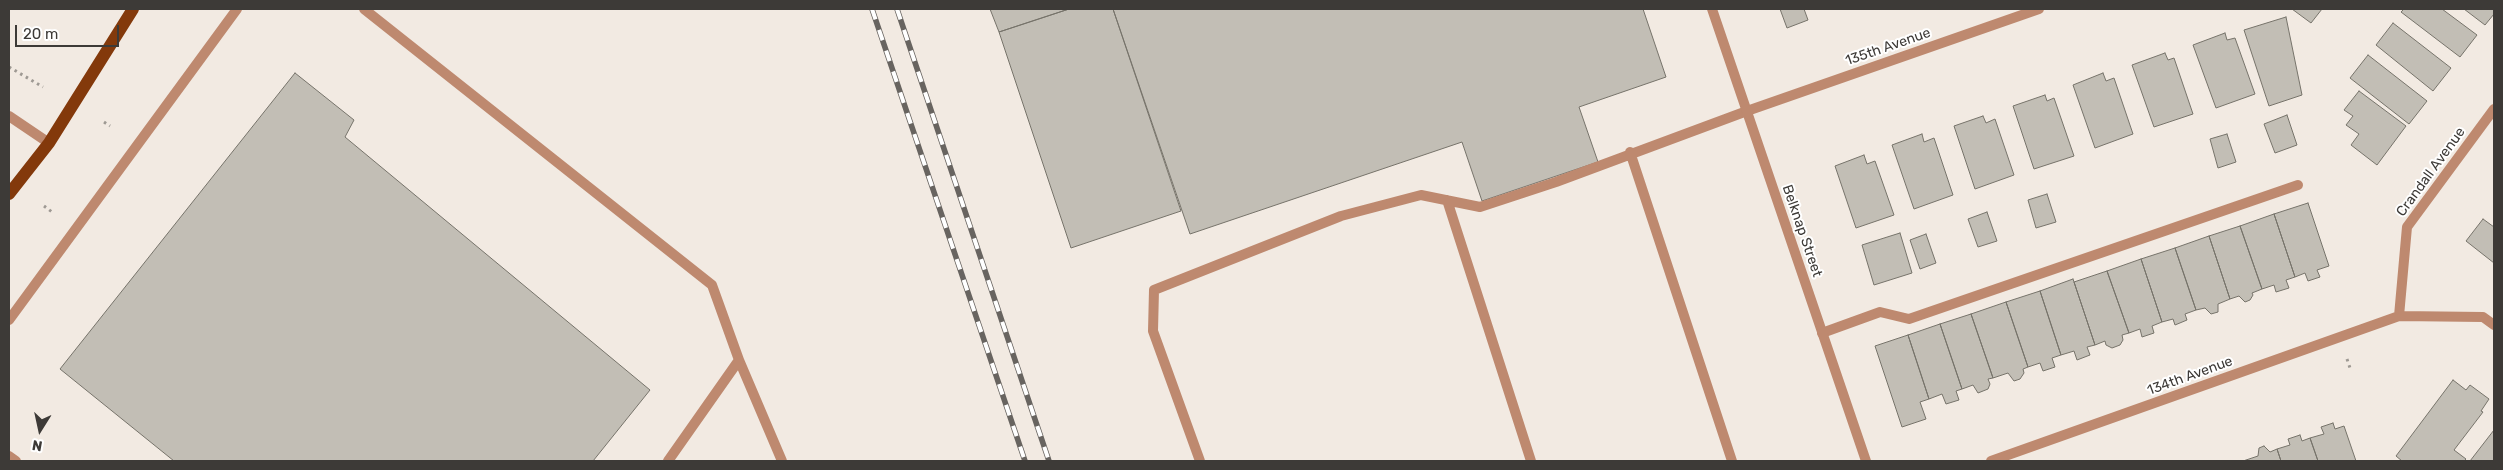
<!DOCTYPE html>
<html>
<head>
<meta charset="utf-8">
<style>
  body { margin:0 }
  #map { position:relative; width:2503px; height:470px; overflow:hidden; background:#f2eae2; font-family:Rubik,sans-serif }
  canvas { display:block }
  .frame { position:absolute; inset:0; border:10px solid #3d3a37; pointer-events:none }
  .north { position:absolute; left:15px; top:405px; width:50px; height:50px; -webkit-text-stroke:4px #fff; paint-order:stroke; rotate:190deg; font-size:14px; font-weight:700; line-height:20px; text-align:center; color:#3d3a37 }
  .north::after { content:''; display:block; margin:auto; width:18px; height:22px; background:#3d3a37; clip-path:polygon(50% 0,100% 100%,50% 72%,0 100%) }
  .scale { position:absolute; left:15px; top:25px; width:104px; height:22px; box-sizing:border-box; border:2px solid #3d3a37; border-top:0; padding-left:6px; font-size:15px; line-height:18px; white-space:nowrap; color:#3d3a37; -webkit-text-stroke:4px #fff; paint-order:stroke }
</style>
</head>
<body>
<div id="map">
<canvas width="2503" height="470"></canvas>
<div class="frame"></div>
<div class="north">N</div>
<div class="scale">20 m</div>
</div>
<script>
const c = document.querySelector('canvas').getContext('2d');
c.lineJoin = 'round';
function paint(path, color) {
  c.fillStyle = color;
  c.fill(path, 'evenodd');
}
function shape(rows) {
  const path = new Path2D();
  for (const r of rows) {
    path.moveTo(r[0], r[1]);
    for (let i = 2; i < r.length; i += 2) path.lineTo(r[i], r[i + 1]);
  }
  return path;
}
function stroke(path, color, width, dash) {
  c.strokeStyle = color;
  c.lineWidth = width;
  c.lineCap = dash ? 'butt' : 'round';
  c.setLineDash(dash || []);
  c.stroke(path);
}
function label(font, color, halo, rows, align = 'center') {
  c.font = font + ' Rubik,sans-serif';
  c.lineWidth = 4;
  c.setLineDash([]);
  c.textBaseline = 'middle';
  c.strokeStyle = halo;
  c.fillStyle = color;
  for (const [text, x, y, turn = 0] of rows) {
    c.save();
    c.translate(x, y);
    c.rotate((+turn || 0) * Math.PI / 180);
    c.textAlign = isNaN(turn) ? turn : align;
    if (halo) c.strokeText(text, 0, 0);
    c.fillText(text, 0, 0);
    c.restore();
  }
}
const building = shape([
  [990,9,1069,9,999,32,990,9],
  [1069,9,1113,9,1181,211,1071,248,999,32,1069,9],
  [1113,9,1643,9,1666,77,1579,107,1598,162,1482,201,1462,142,1190,234,1113,9],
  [1780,9,1804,9,1808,20,1787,28,1780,9],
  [2292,9,2322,9,2311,23,2292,9],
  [2404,9,2442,9,2477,35,2460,57,2401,12,2404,9],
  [2464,9,2494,9,2494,14,2485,25,2464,9],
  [2286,17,2302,95,2269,106,2244,30,2286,17],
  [2393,23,2451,68,2433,91,2376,45,2393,23],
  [2225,33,2227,40,2235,38,2255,94,2216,108,2193,45,2225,33],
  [2165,53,2168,60,2174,58,2193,114,2154,127,2132,65,2165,53],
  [2368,55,2427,101,2409,124,2350,78,2368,55],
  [295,73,354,120,345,137,650,390,593,461,174,461,60,369,295,73],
  [2103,73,2106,81,2114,78,2133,134,2095,148,2073,85,2103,73],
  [2359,91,2406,126,2377,165,2351,145,2359,134,2346,125,2353,116,2344,110,2359,91],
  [2045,95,2047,101,2054,98,2074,156,2034,169,2013,106,2045,95],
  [2287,115,2297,145,2275,153,2264,124,2287,115],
  [1983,116,1986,123,1995,119,2014,175,1975,189,1954,126,1983,116],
  [1922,134,1924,142,1934,138,1953,195,1914,209,1892,145,1922,134],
  [2227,134,2236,162,2218,168,2210,139,2227,134],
  [1864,155,1867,164,1875,161,1894,215,1856,228,1835,166,1864,155],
  [2047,194,2056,222,2036,228,2028,200,2047,194],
  [2308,203,2329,266,2317,270,2320,277,2308,281,2305,273,2295,277,2274,214,2308,203],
  [1987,212,1997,241,1978,247,1968,219,1987,212],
  [2274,214,2295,277,2286,280,2289,288,2276,292,2274,285,2262,289,2240,226,2274,214],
  [2483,219,2494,227,2494,263,2466,241,2483,219],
  [2240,226,2262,289,2252,293,2253,295,2250,300,2245,302,2239,296,2230,299,2209,236,2240,226],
  [1900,233,1912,273,1874,285,1862,245,1900,233],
  [1926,234,1936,263,1920,269,1910,240,1926,234],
  [2209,236,2230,299,2218,304,2218,312,2211,314,2205,308,2196,310,2175,248,2209,236],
  [2175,248,2196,310,2185,314,2187,320,2175,325,2173,319,2162,322,2141,259,2175,248],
  [2141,259,2162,322,2152,326,2154,333,2142,337,2140,329,2129,333,2107,271,2141,259],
  [2107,271,2129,333,2122,335,2123,340,2120,345,2112,348,2106,345,2105,341,2095,345,2074,282,2107,271],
  [2073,279,2095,345,2087,347,2090,355,2077,360,2074,351,2061,355,2040,291,2073,279],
  [2040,291,2061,355,2052,358,2055,367,2043,371,2040,363,2028,367,2006,302,2040,291],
  [2006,302,2028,367,2023,369,2024,373,2020,379,2014,381,2008,373,1993,378,1971,314,2006,302],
  [1971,314,1993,378,1988,379,1990,384,1988,389,1978,393,1973,385,1962,389,1940,324,1971,314],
  [1940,324,1962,389,1956,391,1959,400,1946,404,1942,394,1929,399,1908,335,1940,324],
  [1908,335,1929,399,1920,402,1926,419,1902,427,1875,346,1908,335],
  [2453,380,2466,390,2470,385,2489,399,2481,411,2483,412,2454,450,2466,459,2464,461,2402,461,2396,456,2453,380],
  [2333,423,2335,429,2344,426,2356,461,2318,461,2310,438,2324,434,2321,427,2333,423],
  [2494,430,2494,461,2470,461,2494,430],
  [2300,435,2302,441,2310,438,2318,461,2281,461,2277,449,2290,445,2288,439,2300,435],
  [2264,446,2270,452,2277,449,2281,461,2243,461,2258,456,2259,448,2264,446]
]);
paint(building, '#c2beb5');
stroke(building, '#76736a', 1);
stroke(shape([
  [9,67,43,87],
  [104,122,110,126],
  [44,206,52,212],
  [2347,359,2351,371]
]), '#9e9993', 3, [2.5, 4]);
stroke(shape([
  [364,9,712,285,739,360,668,461],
  [1630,152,1732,461],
  [1447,200,1531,461],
  [9,320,237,9],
  [1822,333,1880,312,1909,319,2298,185],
  [739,360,782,461],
  [9,456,16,461],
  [1200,461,1153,331,1154,290,1341,216,1421,195,1480,207,1556,182,1747,111]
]), '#be896f', 10);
stroke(shape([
  [1712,9,1866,461],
  [1747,111,2039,9],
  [9,116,49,143],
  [2399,316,2407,227,2494,109],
  [1991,461,2399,316,2483,317,2494,325]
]), '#be896f', 10);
stroke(shape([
  [9,194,49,143,133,9]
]), '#83390b', 12);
const rail = shape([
  [872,9,1025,461],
  [897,9,1049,461]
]);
stroke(rail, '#686460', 5.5);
stroke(rail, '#fff', 4, [11]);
label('14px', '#3d3a37', '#fff', [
  ["135th Avenue",1888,47,-19],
  ["Crandall Avenue",2431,172,-54],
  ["Belknap Street",1802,231,71],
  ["134th Avenue",2190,376,-20]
]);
</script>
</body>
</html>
